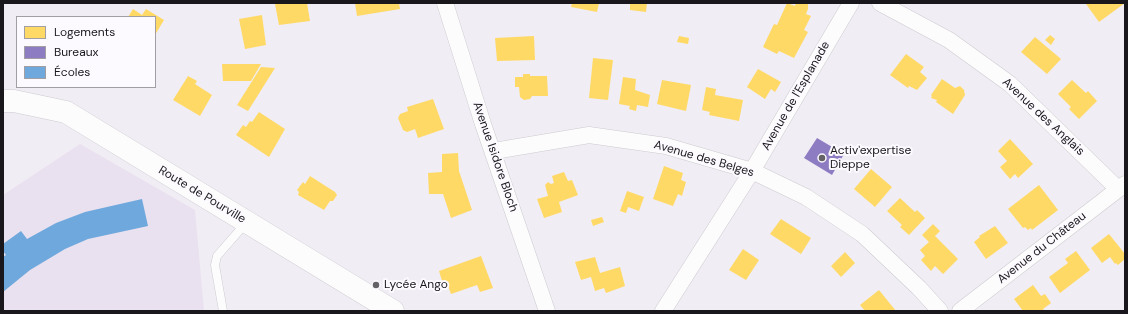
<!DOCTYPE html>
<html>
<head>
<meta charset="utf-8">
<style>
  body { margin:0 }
  #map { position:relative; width:1128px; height:314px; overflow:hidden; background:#f1edf4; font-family:"DM Sans",sans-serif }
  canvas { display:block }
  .frame { position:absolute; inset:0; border:4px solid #19171b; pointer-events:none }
  .legend { position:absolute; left:16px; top:16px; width:140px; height:72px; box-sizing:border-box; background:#fcf9ff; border:1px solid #a19fa4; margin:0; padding:5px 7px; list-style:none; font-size:12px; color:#19171b }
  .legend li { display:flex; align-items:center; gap:8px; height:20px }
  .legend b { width:20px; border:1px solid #a19fa4 }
</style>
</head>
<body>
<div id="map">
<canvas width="1128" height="314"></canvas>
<div class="frame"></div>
<ul class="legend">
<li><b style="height:11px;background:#ffd966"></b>Logements</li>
<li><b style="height:11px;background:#8e7cc3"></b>Bureaux</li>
<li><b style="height:11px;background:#6fa8dc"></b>Écoles</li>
</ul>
</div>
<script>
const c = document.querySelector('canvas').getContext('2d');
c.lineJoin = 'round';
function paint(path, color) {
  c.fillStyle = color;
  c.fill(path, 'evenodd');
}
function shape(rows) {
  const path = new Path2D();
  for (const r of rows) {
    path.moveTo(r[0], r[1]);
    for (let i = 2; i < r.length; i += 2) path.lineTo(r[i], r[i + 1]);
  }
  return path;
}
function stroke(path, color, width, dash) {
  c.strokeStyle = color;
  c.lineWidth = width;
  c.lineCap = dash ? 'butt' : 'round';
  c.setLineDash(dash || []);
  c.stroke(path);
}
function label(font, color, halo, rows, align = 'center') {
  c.font = font + ' "DM Sans",sans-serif';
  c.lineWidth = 4;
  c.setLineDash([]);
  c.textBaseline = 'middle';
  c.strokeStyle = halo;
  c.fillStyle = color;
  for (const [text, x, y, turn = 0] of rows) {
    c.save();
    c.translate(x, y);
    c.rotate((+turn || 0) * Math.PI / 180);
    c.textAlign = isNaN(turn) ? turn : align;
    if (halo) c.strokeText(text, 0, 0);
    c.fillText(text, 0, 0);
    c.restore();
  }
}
paint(shape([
  [80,144,195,210,204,311,3,311,3,195]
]), '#e9e1ef');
paint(shape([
  [307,3,310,21,279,25,275,4],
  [355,3,399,3,400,9,357,16],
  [572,3,599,3,597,12,571,7],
  [630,3,647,3,646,12,630,10],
  [787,3,795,6,796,3,808,4,808,9,806,14,811,16,804,30,808,32,794,58,779,51,777,54,763,47,774,24,777,25],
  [1088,3,1125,3,1099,22,1086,4],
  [133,9,142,15,146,9,164,20,155,35,155,17,128,17],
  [262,15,266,45,245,49,239,19],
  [1050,35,1055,39,1051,45,1045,40],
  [534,36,535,60,497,61,495,38],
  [679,36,689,38,688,44,677,42],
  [1035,37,1061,59,1047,74,1021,52],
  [906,54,924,67,920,72,927,78,917,90,909,86,908,88,890,75],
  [593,58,613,60,608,100,589,98],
  [222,64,261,64,251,81,223,81],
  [261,67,275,68,248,111,237,105],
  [758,69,781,82,775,92,771,89,765,99,747,87],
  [523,74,530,74,530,76,547,76,548,96,532,96,530,99,524,100,520,97,519,87,515,87,515,77,523,77],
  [188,76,197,81,195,84,212,95,200,116,173,100],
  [623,77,636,79,635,90,650,95,648,107,637,105,636,111,629,109,630,106,619,104],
  [942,79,955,88,960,86,964,90,965,95,953,114,936,102,937,100,931,98,932,96,931,95],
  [662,80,691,85,686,111,657,104],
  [1072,80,1086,93,1088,91,1097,101,1079,119,1069,109,1071,107,1058,94],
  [706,87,716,89,715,95,743,100,739,121,709,115,710,112,702,110],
  [433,99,444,129,418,138,415,129,407,132,403,130,398,118,400,114,408,111,407,107],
  [259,112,285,129,269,157,236,135,243,125,246,127,250,121,252,122],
  [1010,139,1033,164,1018,178,1015,174,1010,179,1000,167,1007,161,998,151],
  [458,153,459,171,472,210,451,218,443,194,429,194,428,173,442,172,442,154],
  [664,166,683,173,681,180,686,182,682,196,678,194,673,206,653,199],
  [871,169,892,187,875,207,854,189],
  [564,172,568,181,572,180,578,195,559,202,562,212,544,218,537,199,548,196,545,185,548,182,551,184,554,183,552,176],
  [310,176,335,192,337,195,333,201,330,201,324,210,298,195,299,192,297,190,303,182,305,184],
  [1039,185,1058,210,1032,230,1031,228,1028,230,1025,227,1023,228,1008,209],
  [627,191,644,197,639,211,628,207,626,213,620,211],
  [900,198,915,212,917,210,925,218,909,235,900,227,902,225,887,211],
  [602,217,604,222,593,226,591,220],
  [781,219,811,238,801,254,770,234],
  [933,224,940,231,935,236,958,259,943,274,935,266,931,271,921,260,925,256,920,250,929,242,922,235],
  [995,226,1008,243,986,259,974,242,980,237,979,236],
  [1109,234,1125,254,1125,259,1118,265,1116,263,1115,264,1110,257,1102,263,1091,248],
  [743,249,759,260,746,280,729,270],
  [1076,251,1090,270,1060,293,1049,277,1068,263,1065,259],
  [845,252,855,263,841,277,831,266],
  [481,256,493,288,480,292,477,285,451,294,447,283,443,284,439,271],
  [595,257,600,273,620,267,625,286,606,293,604,288,595,291,591,277,581,280,575,262],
  [1033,285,1041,296,1045,294,1051,303,1043,309,1045,311,1023,311,1014,299],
  [879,290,896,311,865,311,860,305]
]), '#ffd966');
paint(shape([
  [817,138,844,154,832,175,804,158]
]), '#8e7cc3');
paint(shape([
  [142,199,148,226,88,239,65,249,30,270,3,292,3,257,6,255,3,251,3,244,21,231,27,239,56,223,85,212]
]), '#6fa8dc');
const service = shape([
  [223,311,215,265,217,256,246,223]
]);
const minor = shape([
  [445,3,483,124,547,311],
  [880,3,949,40,1010,84,1118,189],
  [494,151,589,135,666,146,752,171,806,197,862,234,919,288,940,311],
  [663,311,752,171,851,3],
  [960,311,1125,184]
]);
const secondary = shape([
  [3,101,14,101,66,112,393,311]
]);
stroke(service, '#cdcacf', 9);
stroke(minor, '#cdcacf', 17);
stroke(secondary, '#cdcacf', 23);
stroke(service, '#fdfcfd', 8);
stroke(minor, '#fdfcfd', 16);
stroke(secondary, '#fdfcfd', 22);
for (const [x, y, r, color] of [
  [822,158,4,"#656267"],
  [376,285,4,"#656267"]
]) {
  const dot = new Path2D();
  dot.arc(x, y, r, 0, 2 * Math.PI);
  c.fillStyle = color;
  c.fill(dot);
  stroke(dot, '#fcf9ff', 1.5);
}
label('12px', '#19171b', '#fcf9ff', [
  ["Avenue de l'Esplanade",796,96,-60],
  ["Avenue des Anglais",1043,117,43],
  ["Avenue Isidore Bloch",495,157,71],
  ["Avenue des Belges",704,159,16],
  ["Route de Pourville",202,195,31],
  ["Avenue du Château",1042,248,-38]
]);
label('12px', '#19171b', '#fcf9ff', [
  ["Activ'expertise",830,151],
  ["Dieppe",830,165],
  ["Lycée Ango",384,285]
], 'left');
</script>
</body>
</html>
